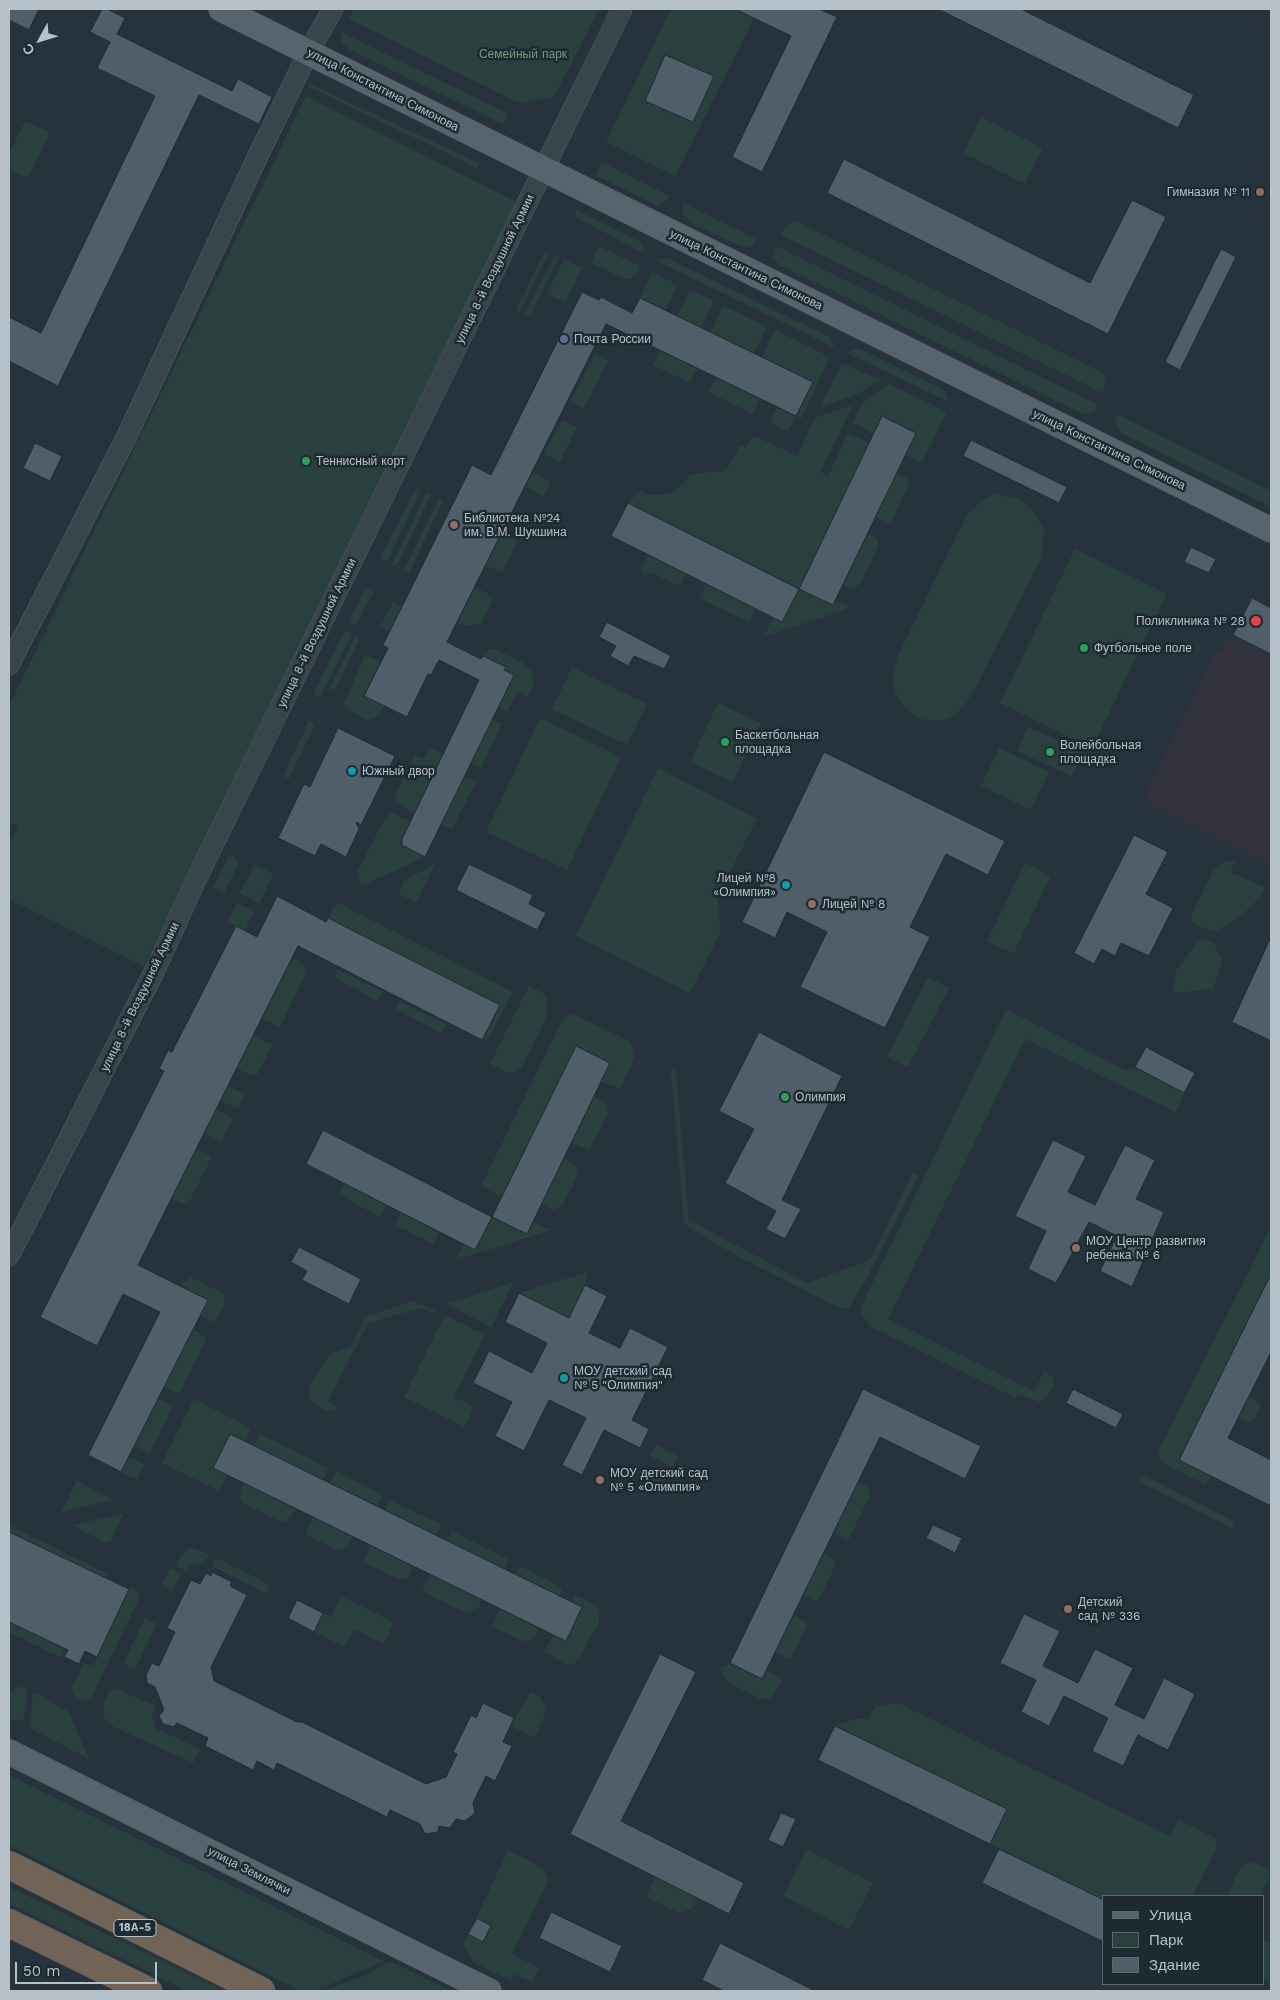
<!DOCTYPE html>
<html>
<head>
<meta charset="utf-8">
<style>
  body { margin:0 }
  #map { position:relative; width:1280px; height:2000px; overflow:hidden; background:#26333d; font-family:"Work Sans",sans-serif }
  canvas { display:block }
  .frame { position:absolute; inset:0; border:10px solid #b6c0c8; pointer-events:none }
  .legend { position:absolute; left:1102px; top:1895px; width:162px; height:90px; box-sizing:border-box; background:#1e2a32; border:1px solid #5b666e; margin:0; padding:6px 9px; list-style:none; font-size:15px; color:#b6c0c8 }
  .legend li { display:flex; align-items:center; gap:10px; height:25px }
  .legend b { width:25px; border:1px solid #5b666e }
  .north { position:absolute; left:15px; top:15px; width:50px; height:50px; -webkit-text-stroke:4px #1e2a32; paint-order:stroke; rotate:231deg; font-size:14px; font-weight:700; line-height:20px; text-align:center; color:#b6c0c8 }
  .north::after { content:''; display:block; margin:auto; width:18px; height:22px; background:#b6c0c8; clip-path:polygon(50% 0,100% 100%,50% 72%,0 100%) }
  .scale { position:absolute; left:15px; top:1962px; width:142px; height:22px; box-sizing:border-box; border:2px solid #b6c0c8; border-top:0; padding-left:6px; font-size:15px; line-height:18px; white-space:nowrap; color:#b6c0c8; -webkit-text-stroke:4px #1e2a32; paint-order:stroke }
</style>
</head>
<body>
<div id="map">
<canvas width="1280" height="2000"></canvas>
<div class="frame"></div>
<ul class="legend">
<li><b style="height:6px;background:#58646d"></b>Улица</li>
<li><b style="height:14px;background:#29403e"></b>Парк</li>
<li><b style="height:14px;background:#4f5e68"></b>Здание</li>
</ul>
<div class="north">С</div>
<div class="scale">50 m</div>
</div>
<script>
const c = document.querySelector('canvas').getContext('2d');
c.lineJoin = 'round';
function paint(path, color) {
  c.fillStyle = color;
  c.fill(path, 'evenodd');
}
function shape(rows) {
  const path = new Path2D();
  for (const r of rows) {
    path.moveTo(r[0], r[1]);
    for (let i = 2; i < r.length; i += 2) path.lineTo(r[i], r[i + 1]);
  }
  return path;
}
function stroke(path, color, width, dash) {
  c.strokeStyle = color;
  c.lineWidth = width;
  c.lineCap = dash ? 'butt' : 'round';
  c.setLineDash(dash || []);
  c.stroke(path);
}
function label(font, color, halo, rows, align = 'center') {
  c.font = font + ' "Work Sans",sans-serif';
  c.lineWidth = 5;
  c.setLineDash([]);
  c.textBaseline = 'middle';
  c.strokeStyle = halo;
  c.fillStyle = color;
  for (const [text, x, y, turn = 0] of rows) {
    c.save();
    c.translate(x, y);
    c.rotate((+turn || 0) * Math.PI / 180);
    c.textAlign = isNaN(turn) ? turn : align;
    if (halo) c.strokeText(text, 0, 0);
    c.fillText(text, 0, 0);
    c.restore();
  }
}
paint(shape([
  [1252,598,1271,608,1271,864,1153,805,1148,799,1147,791,1215,654,1224,648,1228,640,1236,644,1239,638,1233,635]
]), '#31323e');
paint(shape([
  [354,9,599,9,554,97,519,103,349,19],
  [671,9,735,9,754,18,675,176,606,142],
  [341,32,509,114,503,124,350,50,342,43],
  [310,84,479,163,477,168,307,86],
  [306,96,519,203,143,966,9,899,9,845,18,826,9,822,9,706],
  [981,117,1043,148,1025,184,963,153],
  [25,121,50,133,28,178,9,169,9,154],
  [602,162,670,196,664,202,656,205,595,175],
  [683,203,757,239,752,246,745,248,689,222,683,214],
  [577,210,641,242,644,248,644,254,574,216],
  [796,221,1101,372,1106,381,1103,393,781,235,785,228],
  [599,246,640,266,636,274,632,278,624,279,591,263],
  [776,246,1098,405,1093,412,1083,414,779,265,773,256],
  [545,251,549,253,520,312,516,310],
  [555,256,559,258,530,316,525,314],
  [663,258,669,259,830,337,835,348,657,261],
  [564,259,582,268,565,303,547,294],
  [652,272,678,285,665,310,640,298],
  [690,290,714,301,701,328,677,316],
  [723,305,767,327,754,353,711,332],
  [775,330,830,357,801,419,796,416,789,429,785,430,770,423,777,407,797,416,813,382,762,357],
  [858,348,944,390,949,402,847,353],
  [660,351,697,368,690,383,653,365],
  [595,354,608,361,584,408,571,401],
  [842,363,880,380,859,393,820,408],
  [716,377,760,399,753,414,708,392],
  [889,384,947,412,922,463,905,455,916,432,882,416,874,433,853,423,863,402],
  [853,405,820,472,828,476,848,433,869,443,799,588,849,606,845,610,763,637,774,617,782,622,799,588,628,503,640,491,649,495,664,495,676,491,691,474,723,471,730,464,740,445,746,448,752,437,755,436,797,456,815,418],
  [1117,414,1271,491,1271,507,1121,433,1116,423],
  [562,420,577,427,560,462,544,454],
  [533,472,551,482,544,496,525,487],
  [897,473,906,478,909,484,890,524,875,517],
  [416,488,421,490,387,562,380,558],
  [426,493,431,495,396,567,392,565],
  [997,494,1021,500,1035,513,1044,530,1042,556,974,691,962,709,949,718,938,721,920,719,904,706,895,692,893,674,898,655,968,513,983,499],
  [439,499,443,501,409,573,404,570],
  [502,533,515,539,517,543,502,573,486,565],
  [867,534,877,539,879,545,860,584,852,589,842,585],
  [1075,549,1167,594,1092,748,1000,703],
  [648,554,686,574,680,586,650,572,644,577,641,568],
  [706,584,756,608,749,622,699,598],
  [366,587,374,591,356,625,349,622],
  [475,587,494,597,481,624,464,626,457,623],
  [393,602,402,606,390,632,380,627],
  [345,630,352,634,320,698,313,694],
  [355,636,360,638,335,690,330,688],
  [494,649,524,663,531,671,533,679,533,687,528,697,517,692,507,711,499,707,514,675,504,670,505,667,483,656,488,650],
  [365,655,380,662,364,695,384,705,378,716,373,719,368,720,346,709,344,704],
  [572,667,647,704,627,745,552,709],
  [718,703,761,723,733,782,690,762],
  [540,718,621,757,567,870,486,832],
  [492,720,502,724,481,768,471,763],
  [309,721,315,724,289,779,283,776],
  [1028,727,1083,752,1072,776,1017,751],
  [429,747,443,754,414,813,397,803,395,796,415,755,423,759],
  [999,748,1049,772,1031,810,981,786],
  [658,768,757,819,718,895,720,933,690,993,576,936],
  [464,777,476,782,452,829,441,824],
  [392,813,410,821,400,844,425,857,361,886,357,872,385,818],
  [230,854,239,863,224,893,213,888],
  [1235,861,1231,872,1266,888,1262,895,1239,918,1217,931,1198,926,1192,920,1192,914,1213,871,1223,862],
  [436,863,416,903,398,893,404,881],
  [1025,863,1051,876,1013,954,987,941],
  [255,864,274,874,259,903,240,893],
  [237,903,254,911,245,930,227,921],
  [338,903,513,992,487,1042,482,1040,500,1005,328,918,334,906],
  [1199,939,1214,943,1222,961,1213,989,1173,993,1176,971],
  [292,958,302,963,307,971,280,1027,262,1019],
  [337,969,383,992,378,1001,334,978],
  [928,977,949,988,908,1067,887,1057],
  [529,986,543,993,547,999,546,1018,522,1067,516,1072,508,1073,490,1064],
  [399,1001,447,1025,442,1033,395,1009],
  [1006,1009,1127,1071,1135,1067,1184,1093,1176,1112,1025,1039,888,1319,1034,1391,1044,1372,1050,1375,1054,1379,1053,1385,1048,1395,1039,1402,1018,1394,1016,1398,871,1327,861,1314,862,1305],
  [573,1014,629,1041,634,1052,634,1059,620,1089,601,1081,610,1063,576,1046,502,1197,481,1186,562,1021,565,1017],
  [253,1035,272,1045,258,1074,251,1076,237,1068],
  [675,1067,689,1220,807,1283,870,1260,913,1172,919,1175,866,1279,849,1308,840,1308,737,1256,688,1227,684,1220,671,1073],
  [228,1086,245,1095,238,1109,220,1100],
  [594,1097,606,1104,608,1114,589,1151,571,1142],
  [216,1109,233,1118,221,1142,204,1133],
  [196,1149,212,1156,187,1206,171,1198],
  [564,1158,576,1167,578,1175,562,1206,553,1210,541,1204],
  [344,1183,386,1205,380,1217,338,1194],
  [401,1212,439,1232,433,1244,395,1225],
  [492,1217,533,1222,551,1230,456,1260,464,1244,476,1250],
  [1271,1227,1271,1274,1179,1459,1211,1476,1206,1485,1161,1462,1158,1452],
  [588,1272,585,1285,569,1318,519,1293],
  [190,1277,224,1294,225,1304,215,1322,200,1316,193,1293,184,1286,180,1286,184,1280,187,1282],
  [514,1282,491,1327,446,1304],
  [413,1301,437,1311,436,1314,421,1308,368,1323,328,1402,337,1407,332,1411,325,1410,314,1404,308,1396,309,1387,330,1354,350,1347,366,1316],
  [445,1315,485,1335,454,1397,474,1407,464,1427,404,1397],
  [193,1330,207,1338,179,1394,164,1387],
  [1249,1396,1261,1404,1255,1419,1247,1423,1238,1418],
  [158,1399,173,1406,150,1453,134,1446],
  [194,1399,251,1428,245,1441,229,1434,213,1468,227,1475,219,1491,162,1463],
  [260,1434,328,1468,323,1480,254,1446],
  [656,1444,678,1456,672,1467,650,1456],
  [129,1457,144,1464,137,1480,121,1472],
  [646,1470,665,1479,657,1494,639,1484],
  [336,1471,383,1495,377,1506,330,1483],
  [1142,1474,1235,1522,1232,1528,1138,1481],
  [77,1481,113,1500,61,1512],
  [858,1482,869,1488,870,1495,848,1541,833,1533],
  [243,1483,295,1509,291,1517,286,1521,279,1521,243,1503,239,1497],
  [390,1500,442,1525,436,1535,385,1510],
  [123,1514,111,1541,106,1543,71,1525],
  [313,1517,353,1536,348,1546,342,1550,337,1550,305,1534],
  [9,1525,107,1574,105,1578,9,1532],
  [452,1531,509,1560,505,1569,447,1541],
  [371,1545,413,1566,409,1576,405,1579,398,1579,363,1562],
  [190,1547,209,1554,205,1563,190,1566,187,1572,176,1566,182,1554],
  [823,1553,834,1559,836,1564,818,1602,803,1595],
  [216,1558,263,1581,268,1585,267,1594,212,1566],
  [520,1566,563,1588,559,1596,516,1574],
  [170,1568,182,1574,171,1593,164,1587,163,1583],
  [430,1574,482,1600,478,1608,466,1613,422,1591],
  [130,1586,138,1592,138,1601,91,1698,88,1701,79,1700,75,1697,71,1689,84,1663,93,1666],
  [575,1595,596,1605,599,1613,599,1622,579,1659,574,1664,567,1665,544,1652,554,1635,566,1640,582,1607,572,1602],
  [341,1596,394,1622,384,1644,354,1629,344,1647,314,1632,323,1613,331,1617],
  [501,1609,539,1628,535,1636,530,1641,523,1641,492,1627],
  [794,1615,806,1621,807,1626,790,1659,775,1652],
  [145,1618,157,1624,135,1669,123,1664],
  [9,1622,65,1649,62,1656,59,1657,9,1632],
  [730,1663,762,1678,766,1671,782,1679,774,1695,769,1699,761,1699,728,1683,720,1669],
  [20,1686,27,1690,24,1718,21,1721,9,1719,9,1694],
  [114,1688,156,1706,152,1715,157,1729,200,1749,193,1763,112,1726,106,1721,103,1714,104,1701,110,1690],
  [33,1692,69,1712,89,1759,30,1728],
  [531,1692,539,1696,547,1709,535,1738,511,1726],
  [898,1703,1170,1836,1178,1819,1215,1838,1217,1847,1193,1896,1104,1896,1104,1900,990,1844,1007,1809,835,1725,855,1719,869,1719,876,1706],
  [9,1775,384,1961,315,1991,301,1991,9,1845],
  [806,1849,873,1883,849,1930,783,1896],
  [508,1850,543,1868,548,1877,548,1882,512,1954,539,1968,532,1982,514,1974,511,1981,473,1962,463,1946],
  [1253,1862,1271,1872,1261,1896,1229,1896,1229,1891,1239,1870,1245,1865],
  [655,1877,697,1898,692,1909,679,1913,646,1897],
  [9,1887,225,1991,187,1991,9,1903],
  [1264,1941,1271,1944,1271,1982,1264,1978],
  [390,1961,451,1991,322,1991,361,1977]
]), '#29403e');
const building = shape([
  [9,9,39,9,29,30,9,20,9,9],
  [102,9,107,9,125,18,117,34,232,91,238,79,272,97,259,124,199,95,58,386,9,361,9,317,41,333,155,96,97,68,110,42,90,32,102,9],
  [735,9,819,9,837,17,762,172,732,157,791,36,735,9],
  [938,9,1021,9,1194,95,1178,128,938,9],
  [665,55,714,76,693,122,645,101,665,55],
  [844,159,1090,283,1132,200,1166,217,1108,334,827,193,844,159],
  [1221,249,1236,257,1180,370,1165,362,1221,249],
  [582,292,599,300,601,297,632,313,640,298,813,382,796,416,606,324,447,642,481,659,483,656,506,667,504,670,514,675,425,857,402,845,402,839,479,680,439,660,431,675,428,674,407,717,364,696,388,648,383,645,472,465,491,475,582,292],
  [882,416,916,433,833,605,799,589,882,416],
  [971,440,1067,487,1059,503,963,456,971,440],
  [35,443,62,456,50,481,23,468,35,443],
  [628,503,799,589,782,622,611,536,628,503],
  [1191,547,1216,559,1209,573,1184,562,1191,547],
  [1252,598,1271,608,1271,654,1233,635,1252,598],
  [607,622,671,656,664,669,634,656,628,666,610,656,616,646,599,637,607,622],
  [338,728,395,756,361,825,356,822,359,829,346,857,321,844,315,856,278,838,304,784,310,787,338,728],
  [824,752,1005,841,988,875,946,854,910,927,930,937,885,1028,800,987,827,932,787,912,775,938,742,922,824,752],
  [1134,835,1168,852,1146,894,1173,908,1149,956,1121,943,1115,956,1102,949,1094,964,1074,953,1134,835],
  [469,864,533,895,529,904,546,913,537,930,456,890,469,864],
  [277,896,326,922,328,918,500,1005,482,1040,298,946,138,1265,208,1300,121,1472,88,1455,160,1312,123,1294,97,1346,40,1317,164,1071,159,1069,168,1050,172,1052,236,926,257,937,277,896],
  [1271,937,1271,1041,1232,1022,1271,937],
  [759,1032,842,1076,782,1200,801,1209,785,1239,766,1229,776,1211,725,1183,754,1129,719,1111,759,1032],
  [576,1046,610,1063,527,1234,492,1217,576,1046],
  [1146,1047,1195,1073,1184,1093,1135,1067,1146,1047],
  [323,1130,492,1217,475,1250,306,1164,323,1130],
  [1053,1140,1086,1156,1068,1192,1095,1205,1125,1145,1155,1160,1136,1199,1164,1212,1132,1287,1100,1271,1117,1236,1089,1222,1056,1283,1028,1269,1046,1231,1015,1216,1053,1140],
  [299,1247,361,1279,349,1304,302,1280,307,1271,291,1262,299,1247],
  [1271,1274,1271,1352,1228,1438,1271,1460,1271,1506,1179,1460,1271,1274],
  [585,1285,607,1296,589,1333,620,1348,630,1328,668,1347,632,1420,649,1429,640,1448,604,1430,582,1475,562,1465,586,1418,549,1400,524,1451,495,1436,512,1402,473,1383,489,1351,532,1373,547,1343,505,1322,519,1293,569,1318,585,1285],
  [863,1389,981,1446,965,1479,880,1437,762,1679,730,1663,863,1389],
  [1073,1389,1123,1414,1116,1428,1066,1403,1073,1389],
  [230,1434,582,1607,566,1641,213,1468,230,1434],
  [933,1525,962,1538,955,1553,926,1538,933,1525],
  [9,1532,129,1589,97,1657,85,1651,79,1664,64,1657,68,1650,9,1622,9,1532],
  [212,1572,232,1582,230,1586,247,1595,211,1667,214,1681,297,1722,302,1722,426,1784,446,1777,457,1754,453,1752,471,1715,476,1718,483,1703,514,1718,503,1742,512,1746,495,1781,486,1776,473,1803,475,1813,465,1821,456,1819,450,1828,439,1826,438,1832,425,1834,420,1824,390,1810,387,1817,277,1763,274,1770,257,1761,253,1770,205,1746,208,1738,177,1723,174,1727,163,1724,159,1716,164,1710,155,1687,147,1683,146,1675,152,1663,159,1666,175,1632,167,1628,191,1580,200,1584,206,1573,211,1576,212,1572],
  [297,1600,323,1613,314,1632,288,1618,297,1600],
  [1024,1614,1060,1631,1043,1666,1078,1683,1095,1649,1133,1668,1115,1705,1144,1719,1164,1678,1195,1694,1168,1750,1138,1735,1123,1766,1092,1751,1108,1718,1064,1696,1049,1726,1021,1712,1036,1680,1000,1663,1024,1614],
  [660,1654,696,1672,621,1821,744,1883,729,1914,570,1834,660,1654],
  [835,1726,1007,1809,990,1844,818,1760,835,1726],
  [781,1813,796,1819,783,1847,768,1840,781,1813],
  [999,1849,1104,1900,1104,1942,982,1883,999,1849],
  [551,1912,622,1946,610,1972,539,1938,551,1912],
  [477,1918,491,1926,483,1942,468,1934,477,1918],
  [720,1943,748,1957,815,1991,724,1991,702,1980,720,1943]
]);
paint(building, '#4f5e68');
stroke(building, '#202c34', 1);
const minor = shape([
  [9,665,126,438,257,158,308,53,333,9],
  [9,1256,155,970,195,882,622,9]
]);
const major = shape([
  [221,9,1271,530],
  [9,1752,489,1991]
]);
const highway = shape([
  [9,1865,261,1991],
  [9,1923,148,1991]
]);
stroke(minor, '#57636b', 21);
stroke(major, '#434e56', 26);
stroke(highway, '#445058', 29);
stroke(minor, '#39454d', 20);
stroke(major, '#58646d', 25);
stroke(highway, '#726357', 28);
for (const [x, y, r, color] of [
  [1260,192,5,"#8d6e63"],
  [564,339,5,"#5c6f8a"],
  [306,461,5,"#2e9e5b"],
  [454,525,5,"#8d6e63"],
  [1256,621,6,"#e0444e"],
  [1084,648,5,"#2e9e5b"],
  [725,742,5,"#2e9e5b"],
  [1050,752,5,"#2e9e5b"],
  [352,771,5,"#0f9aa8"],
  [786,885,5,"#0f9aa8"],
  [812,904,5,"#8d6e63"],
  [785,1097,5,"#2e9e5b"],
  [1076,1248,5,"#8d6e63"],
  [564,1378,5,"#0f9aa8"],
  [600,1480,5,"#8d6e63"],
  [1068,1609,5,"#8d6e63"]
]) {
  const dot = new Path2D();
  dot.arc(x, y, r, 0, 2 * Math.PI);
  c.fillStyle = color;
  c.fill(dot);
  stroke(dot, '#1e2a32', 2);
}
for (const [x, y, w] of [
  [135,1928,42]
]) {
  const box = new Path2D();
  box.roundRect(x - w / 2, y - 8.5, w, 17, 4);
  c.fillStyle = '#1e2a32';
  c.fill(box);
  stroke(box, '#b6c0c8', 1);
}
label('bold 11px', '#b6c0c8', null, [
  ["18А-5",135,1928]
]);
label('12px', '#759c78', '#1e2a32', [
  ["Семейный парк",523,54]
]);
label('12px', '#b6c0c8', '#1e2a32', [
  ["улица Константина Симонова",383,90,27],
  ["улица 8-й Воздушной Армии",495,269,-64],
  ["улица Константина Симонова",746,270,26],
  ["улица Константина Симонова",1109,450,26],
  ["улица 8-й Воздушной Армии",317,633,-64],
  ["улица 8-й Воздушной Армии",140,997,-64],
  ["улица Землячки",249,1871,27]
]);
label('12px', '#b6c0c8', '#1e2a32', [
  ["Гимназия № 11",1250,192,"right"],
  ["Почта России",574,339],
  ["Теннисный корт",316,461],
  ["Библиотека №24",464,518],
  ["им. В.М. Шукшина",464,532],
  ["Поликлиника № 28",1245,621,"right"],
  ["Футбольное поле",1094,648],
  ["Баскетбольная",735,735],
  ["площадка",735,749],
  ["Волейбольная",1060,745],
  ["площадка",1060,759],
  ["Южный двор",362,771],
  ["Лицей №8",776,878,"right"],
  ["«Олимпия»",776,892,"right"],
  ["Лицей № 8",822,904],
  ["Олимпия",795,1097],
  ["МОУ Центр развития",1086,1241],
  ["ребенка № 6",1086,1255],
  ["МОУ детский сад",574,1371],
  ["№ 5 \"Олимпия\"",574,1385],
  ["МОУ детский сад",610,1473],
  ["№ 5 «Олимпия»",610,1487],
  ["Детский",1078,1602],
  ["сад № 336",1078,1616]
], 'left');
</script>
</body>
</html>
